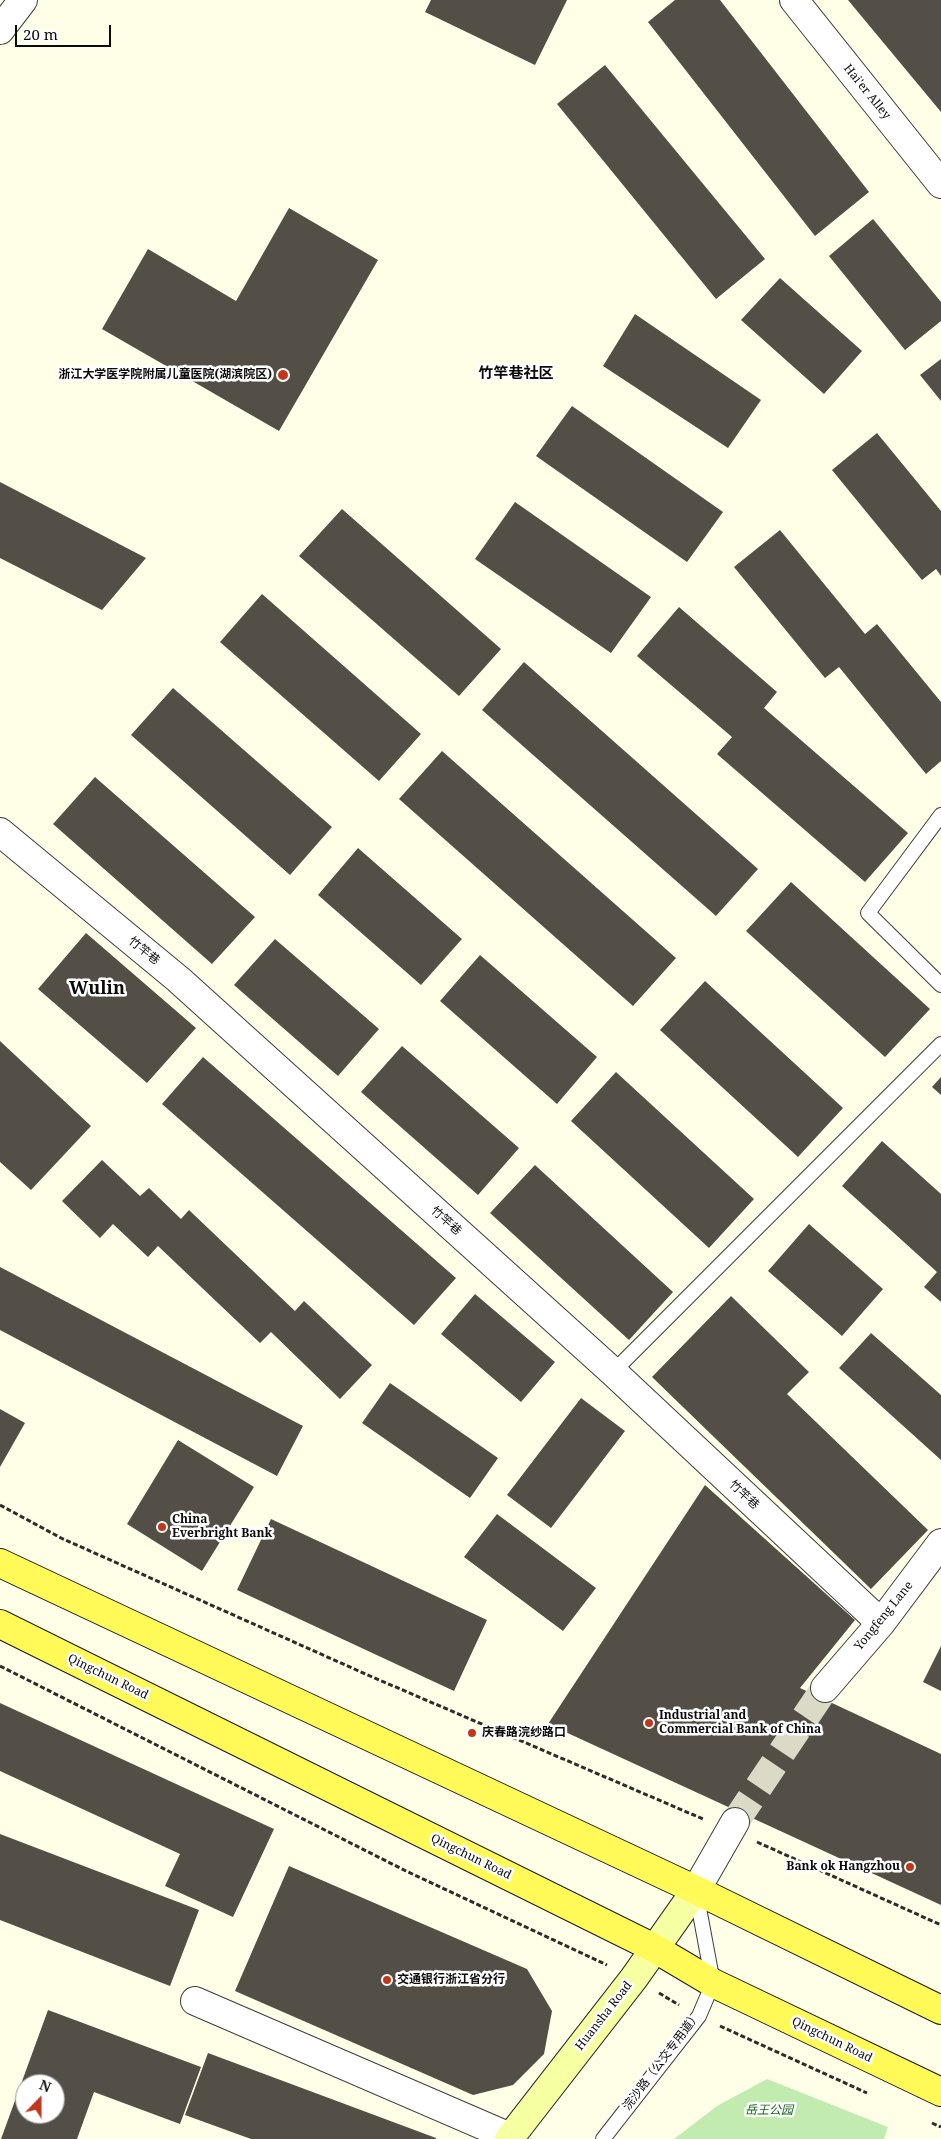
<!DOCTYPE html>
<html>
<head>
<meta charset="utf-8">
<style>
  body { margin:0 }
  #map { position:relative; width:941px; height:2139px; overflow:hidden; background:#ffffe7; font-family:"Noto Serif",serif }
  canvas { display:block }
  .north { position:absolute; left:15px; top:2074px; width:50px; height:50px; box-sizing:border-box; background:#fff; border:1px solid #9d9d9d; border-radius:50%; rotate:22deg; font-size:14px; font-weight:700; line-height:20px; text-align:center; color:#0a0a0a }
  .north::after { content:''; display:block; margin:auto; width:18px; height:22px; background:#c0371c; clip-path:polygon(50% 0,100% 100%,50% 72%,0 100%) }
  .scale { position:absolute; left:15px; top:25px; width:96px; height:22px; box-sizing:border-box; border:2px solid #0a0a0a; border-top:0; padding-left:6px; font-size:15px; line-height:18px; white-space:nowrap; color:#0a0a0a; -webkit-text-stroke:4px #fff; paint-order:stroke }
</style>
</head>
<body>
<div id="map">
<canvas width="941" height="2139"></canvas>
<div class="north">N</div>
<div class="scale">20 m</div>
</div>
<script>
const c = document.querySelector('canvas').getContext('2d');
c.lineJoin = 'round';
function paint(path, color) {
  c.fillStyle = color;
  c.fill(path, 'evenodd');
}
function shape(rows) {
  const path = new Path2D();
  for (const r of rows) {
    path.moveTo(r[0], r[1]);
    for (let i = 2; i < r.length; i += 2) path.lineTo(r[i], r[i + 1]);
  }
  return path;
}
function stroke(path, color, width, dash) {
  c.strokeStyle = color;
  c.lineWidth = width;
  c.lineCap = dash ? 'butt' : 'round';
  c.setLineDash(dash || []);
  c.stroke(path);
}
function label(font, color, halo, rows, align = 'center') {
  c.font = font + ' "Noto Serif","Noto Sans SC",serif';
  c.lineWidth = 5;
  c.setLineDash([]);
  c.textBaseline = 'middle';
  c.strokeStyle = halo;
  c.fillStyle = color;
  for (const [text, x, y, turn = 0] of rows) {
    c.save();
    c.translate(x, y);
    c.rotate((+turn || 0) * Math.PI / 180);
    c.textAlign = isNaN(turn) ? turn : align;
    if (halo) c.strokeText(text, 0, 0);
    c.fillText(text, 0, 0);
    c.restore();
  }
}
paint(shape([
  [767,2079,888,2127,884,2139,674,2139,717,2106]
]), '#c2ebb0');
paint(shape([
  [431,0,567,0,535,65,425,12],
  [675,0,720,0,869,192,815,236,648,22],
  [848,0,941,0,941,112],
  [605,65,765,259,716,299,557,104],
  [289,208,378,260,279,431,102,329,148,249,236,301],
  [873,219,941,302,941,321,905,350,829,256],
  [780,278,862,351,824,394,741,320],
  [635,314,761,400,728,448,603,366],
  [941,359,941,401,920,375],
  [572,406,723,512,687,562,536,456],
  [877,433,941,511,941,576,936,569,922,580,832,470],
  [0,482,146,558,102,610,0,558],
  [515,502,651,597,611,653,475,559],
  [342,509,501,649,459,696,299,556],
  [780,530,865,634,877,624,941,702,941,761,926,774,839,667,825,678,734,567],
  [262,594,421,734,379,781,220,642],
  [679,607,777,692,764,708,908,833,865,882,717,754,732,737,637,656],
  [524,662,758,869,716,916,482,710],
  [173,688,332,827,290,875,131,735],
  [442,751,676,958,633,1006,399,799],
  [95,777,255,917,212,964,53,824],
  [358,848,462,939,421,985,318,895],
  [791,882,930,1009,885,1057,746,931],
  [86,933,196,1028,147,1083,38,989],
  [275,939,379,1029,338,1076,234,985],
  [480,955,597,1057,557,1104,440,1001],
  [705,981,843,1108,798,1157,660,1030],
  [0,1041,91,1126,31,1190,0,1162],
  [402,1046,519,1148,478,1195,361,1092],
  [203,1057,456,1278,414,1325,162,1104],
  [616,1072,754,1199,709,1248,571,1121],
  [941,1077,941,1095,932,1087],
  [882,1141,941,1194,941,1302,924,1287,937,1272,842,1186],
  [102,1160,140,1196,149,1188,181,1219,189,1210,295,1311,304,1301,372,1365,340,1399,271,1332,260,1343,158,1246,148,1257,113,1224,100,1238,62,1201],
  [535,1165,673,1292,629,1340,490,1213],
  [809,1224,883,1289,842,1336,768,1271],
  [0,1267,303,1426,277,1476,0,1330],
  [475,1294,555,1362,521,1402,441,1334],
  [731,1296,809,1372,787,1394,928,1530,871,1589,652,1377],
  [871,1333,941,1395,941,1460,839,1368],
  [390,1383,498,1458,470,1498,362,1423],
  [581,1398,625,1431,551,1528,507,1495],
  [0,1409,25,1423,0,1467],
  [178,1440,254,1487,202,1571,127,1524],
  [705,1485,855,1620,800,1688,941,1754,941,1905,548,1724],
  [497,1514,596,1588,563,1631,464,1557],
  [271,1519,487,1620,454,1691,237,1590],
  [941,1646,941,1691,923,1682],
  [0,1703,274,1829,233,1917,165,1886,180,1854,0,1771],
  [0,1834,199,1910,170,1986,0,1920],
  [289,1866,527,1969,552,2011,544,2054,513,2085,473,2095,235,1991],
  [48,2010,201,2067,180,2124,94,2092,77,2139,1,2139],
  [25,2084,55,2084,55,2114,25,2114],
  [208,2053,436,2138,436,2139,251,2139,185,2115]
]), '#534e46');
stroke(shape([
  [735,1822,825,1688]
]), '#dadac6', 28, [28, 14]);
const service = shape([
  [941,815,868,913,941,985],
  [613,1372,941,1044],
  [603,2139,699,2016,713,1983,696,1892]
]);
const minor = shape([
  [794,0,941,184],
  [0,30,23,0],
  [0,832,178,979,613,1372,881,1623],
  [825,1688,881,1623,941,1543],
  [696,1890,735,1822],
  [195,2001,510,2137]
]);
const secondary = shape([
  [509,2139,634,1978,696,1890]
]);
const primary = shape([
  [0,1563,696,1890,941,2010],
  [0,1624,654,1948,713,1983,941,2092]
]);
stroke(service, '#3d3d3d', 16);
stroke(minor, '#3d3d3d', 30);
stroke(secondary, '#2c2c2c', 30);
stroke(primary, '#1b1b1b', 30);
stroke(shape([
  [0,1505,61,1538,370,1676,703,1819],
  [0,1666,406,1871,607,1965],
  [757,1842,941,1925],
  [659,1993,679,2005],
  [720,2026,867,2093],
  [932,2123,941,2127]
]), '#2c2c2c', 3, [5, 2.5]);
stroke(service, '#fff', 14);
stroke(minor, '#fff', 28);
stroke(secondary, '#f6ffa2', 28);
stroke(primary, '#fffa57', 28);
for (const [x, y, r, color] of [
  [283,375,6,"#c0371c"],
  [162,1527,5,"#c0371c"],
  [649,1723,5,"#c0371c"],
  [472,1733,5,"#c0371c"],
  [910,1867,5,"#c0371c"],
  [387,1980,5,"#c0371c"]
]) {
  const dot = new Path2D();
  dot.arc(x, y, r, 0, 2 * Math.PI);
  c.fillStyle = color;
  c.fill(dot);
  stroke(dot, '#fff', 2);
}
label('12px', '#0a0a0a', '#fff', [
  ["Hai'er Alley",867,92,51],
  ["竹竿巷",144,951,39],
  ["竹竿巷",446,1221,42],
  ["竹竿巷",744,1495,43],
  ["Yongfeng Lane",884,1616,-51],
  ["Qingchun Road",108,1677,26],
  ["Qingchun Road",471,1857,26],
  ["Huansha Road",604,2016,-52],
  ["Qingchun Road",832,2040,26],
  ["浣沙路（公交专用道）",662,2061,-53]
]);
label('bold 12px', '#0a0a0a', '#fff', [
  ["浙江大学医学院附属儿童医院(湖滨院区)",272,375,"right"],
  ["China",172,1520],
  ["Everbright Bank",172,1534],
  ["Industrial and",659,1716],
  ["Commercial Bank of China",659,1730],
  ["庆春路浣纱路口",482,1733],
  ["Bank ok Hangzhou",900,1867,"right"],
  ["交通银行浙江省分行",397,1980]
], 'left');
label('italic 12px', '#186419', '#fff', [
  ["岳王公园",769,2111]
]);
label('bold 15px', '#0a0a0a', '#fff', [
  ["竹竿巷社区",516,374]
]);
label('bold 18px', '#0a0a0a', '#fff', [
  ["Wulin",97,989]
]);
</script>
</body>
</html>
